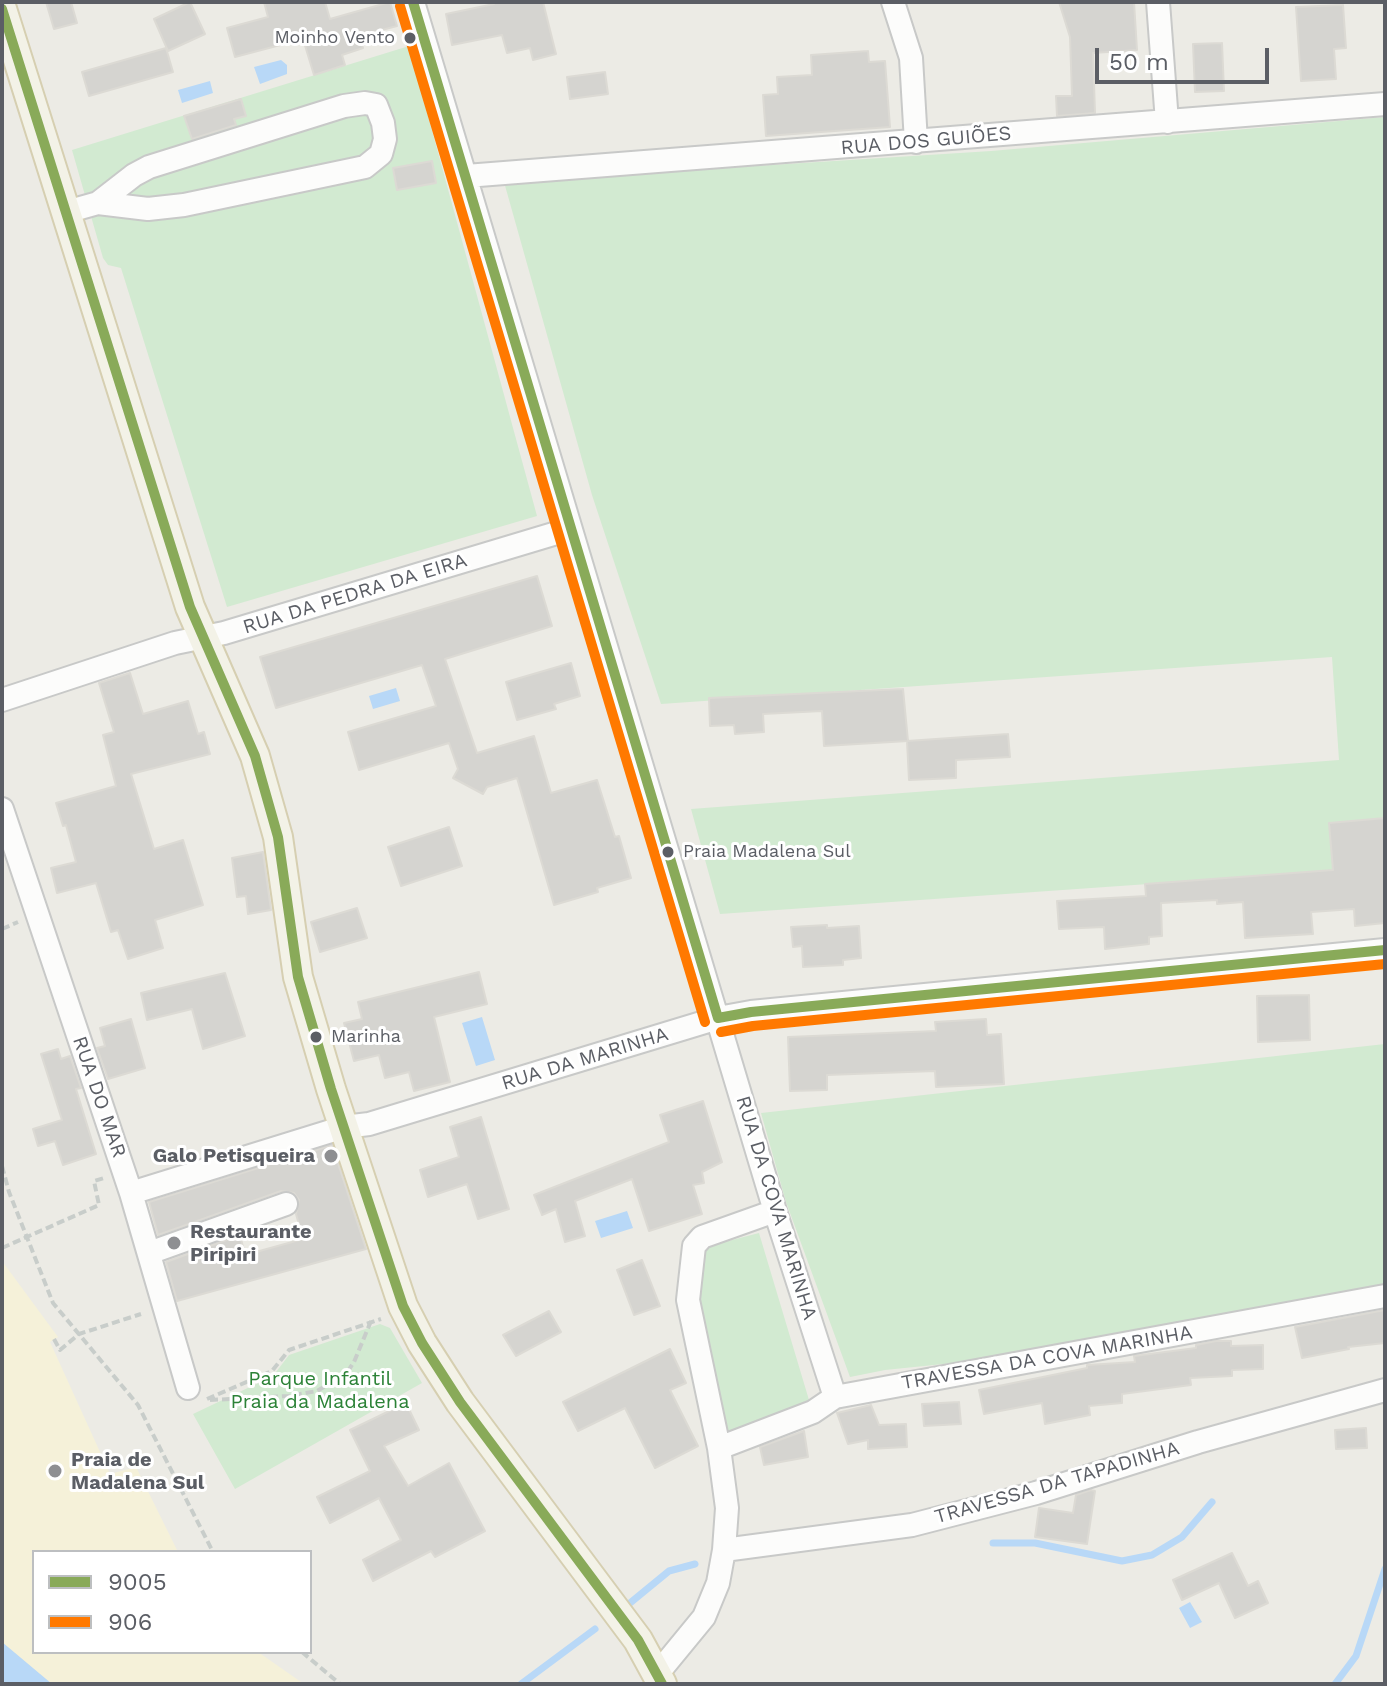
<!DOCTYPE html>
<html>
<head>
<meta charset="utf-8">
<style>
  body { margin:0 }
  #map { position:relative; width:1387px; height:1686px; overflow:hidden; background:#ecebe5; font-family:"Work Sans",sans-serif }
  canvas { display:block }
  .frame { position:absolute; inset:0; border:4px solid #5b5e65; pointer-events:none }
  .legend { position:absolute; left:32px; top:1550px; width:280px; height:104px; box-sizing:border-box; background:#fff; border:2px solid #bdbfc1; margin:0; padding:10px 14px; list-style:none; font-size:24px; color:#5b5e65 }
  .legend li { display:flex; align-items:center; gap:16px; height:40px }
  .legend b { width:40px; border:2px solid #bdbfc1 }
  .scale { position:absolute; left:1095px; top:48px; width:174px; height:36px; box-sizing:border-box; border:4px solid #5b5e65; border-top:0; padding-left:10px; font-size:24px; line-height:28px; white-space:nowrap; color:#5b5e65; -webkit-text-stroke:6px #fff; paint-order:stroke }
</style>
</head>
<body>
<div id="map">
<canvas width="1387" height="1686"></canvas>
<div class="frame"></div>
<ul class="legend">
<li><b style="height:10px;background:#89aa59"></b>9005</li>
<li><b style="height:10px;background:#ff7900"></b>906</li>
</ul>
<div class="scale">50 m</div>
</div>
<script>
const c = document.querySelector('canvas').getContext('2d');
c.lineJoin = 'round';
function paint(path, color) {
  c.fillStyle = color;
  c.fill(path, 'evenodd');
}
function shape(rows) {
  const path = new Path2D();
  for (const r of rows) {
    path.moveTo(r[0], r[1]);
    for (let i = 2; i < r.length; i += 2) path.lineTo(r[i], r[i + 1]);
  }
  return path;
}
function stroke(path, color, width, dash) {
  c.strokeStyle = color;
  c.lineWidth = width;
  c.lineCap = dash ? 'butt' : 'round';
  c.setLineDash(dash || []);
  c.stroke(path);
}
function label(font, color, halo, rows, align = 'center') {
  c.font = font + ' "Work Sans",sans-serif';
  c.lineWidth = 6;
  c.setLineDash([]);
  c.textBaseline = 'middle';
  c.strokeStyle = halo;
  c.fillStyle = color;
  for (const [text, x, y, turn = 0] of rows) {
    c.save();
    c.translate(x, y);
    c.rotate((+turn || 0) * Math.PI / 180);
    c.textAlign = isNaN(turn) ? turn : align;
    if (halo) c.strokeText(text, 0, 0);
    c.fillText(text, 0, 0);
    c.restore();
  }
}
paint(shape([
  [409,46,537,516,227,607,121,268,108,265,103,258,72,150],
  [1385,117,1385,818,1334,871,720,914,691,809,1339,760,1332,657,661,704,592,495,504,182,991,151],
  [1385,1044,1385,1292,1041,1354,885,1370,850,1377,786,1202,761,1113],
  [759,1233,809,1400,727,1433,694,1294,705,1247],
  [380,1324,390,1328,422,1383,235,1489,193,1414,273,1376,289,1355]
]), '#d2ead1');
paint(shape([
  [2,1261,58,1337,50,1342,110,1474,136,1467,178,1552,34,1552,34,1652,258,1652,304,1684,2,1684]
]), '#f5f1d9');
paint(shape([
  [281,60,287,65,287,74,260,84,254,67],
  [210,81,213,93,182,103,178,90],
  [396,688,400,701,373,709,369,696],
  [482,1017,495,1060,476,1066,462,1023],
  [627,1211,633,1228,601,1238,595,1221],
  [1190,1602,1202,1622,1190,1628,1179,1608],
  [2,1642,52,1684,2,1684]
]), '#b8d8f7');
stroke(shape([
  [993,1543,1035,1543,1122,1561,1152,1555,1182,1537,1212,1502],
  [630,1603,669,1571,695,1564],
  [521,1684,595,1629],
  [1335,1684,1356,1656,1385,1569]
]), '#b8d8f7', 7);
const building = shape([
  [46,2,71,2,77,23,54,29,46,2],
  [190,2,205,34,168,51,154,19,190,2],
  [264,2,325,2,330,19,390,2,397,26,359,36,363,48,342,55,345,65,314,75,303,39,235,57,227,28,268,17,264,2],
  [494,2,543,2,556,54,533,60,530,48,507,53,502,35,452,45,446,14,494,4,494,2],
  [1059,2,1134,2,1137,50,1093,53,1095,113,1057,116,1056,96,1072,96,1070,37,1059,2],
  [1343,5,1346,48,1334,49,1336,79,1301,81,1296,7,1343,5],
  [1222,43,1224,91,1195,92,1193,44,1222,43],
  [166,48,173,72,89,96,82,72,166,48],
  [868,51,869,62,885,61,890,127,766,136,763,95,778,94,777,77,812,75,811,55,868,51],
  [605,72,608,94,570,99,567,77,605,72],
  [241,99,246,116,234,119,236,125,192,139,184,116,241,99],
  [432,161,436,183,397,190,393,168,432,161],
  [537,576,552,626,445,659,477,753,534,736,551,793,597,780,615,837,619,836,631,878,597,888,598,892,554,905,517,778,487,787,483,794,453,778,458,769,449,743,359,770,348,732,436,706,422,665,276,708,260,657,537,576],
  [571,663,580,696,554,704,556,709,517,720,506,682,571,663],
  [130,673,143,714,188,701,198,734,204,732,210,754,131,774,154,849,183,840,203,905,155,920,163,948,128,959,118,930,111,932,96,883,57,893,51,868,76,862,66,825,63,826,56,803,116,786,103,735,114,732,99,683,130,673],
  [903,689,908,741,824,746,822,711,763,714,764,732,735,734,734,725,710,726,709,698,903,689],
  [1008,734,1010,757,956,760,956,778,909,780,907,741,1008,734],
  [1385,818,1385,923,1355,926,1354,909,1311,912,1313,934,1245,938,1243,902,1217,904,1217,900,1161,903,1162,936,1149,937,1149,944,1105,949,1104,927,1059,929,1057,901,1146,896,1145,884,1333,870,1329,823,1385,818],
  [449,827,462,866,401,886,388,847,449,827],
  [263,852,271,910,248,914,246,896,237,897,232,858,263,852],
  [357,908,367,938,320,952,311,922,357,908],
  [827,925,827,928,859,926,861,958,843,960,843,965,803,967,802,946,793,947,791,927,827,925],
  [479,972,487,1004,434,1017,450,1082,414,1091,409,1072,385,1078,379,1055,354,1061,344,1023,362,1019,358,1002,479,972],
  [225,973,245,1036,203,1049,192,1009,147,1020,141,993,225,973],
  [1309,995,1310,1040,1258,1042,1257,996,1309,995],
  [131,1019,145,1068,108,1079,97,1048,105,1046,100,1028,131,1019],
  [986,1019,987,1035,1001,1034,1004,1084,936,1087,935,1071,827,1075,827,1090,790,1091,788,1037,936,1031,935,1022,986,1019],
  [58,1049,61,1059,70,1056,81,1088,76,1089,96,1154,63,1165,55,1141,38,1146,33,1129,62,1120,41,1054,58,1049],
  [703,1101,722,1162,702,1172,704,1183,693,1185,702,1214,649,1231,632,1179,575,1201,585,1236,565,1242,556,1209,542,1215,534,1195,669,1142,660,1115,703,1101],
  [481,1117,509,1209,478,1219,467,1184,428,1197,420,1170,459,1157,450,1127,481,1117],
  [332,1145,366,1249,177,1301,166,1262,240,1235,245,1255,303,1239,296,1214,299,1200,294,1193,281,1191,158,1235,149,1202,332,1145],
  [642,1260,660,1306,634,1315,617,1270,642,1260],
  [1385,1310,1385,1343,1348,1347,1349,1349,1302,1358,1295,1327,1385,1310],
  [549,1311,561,1332,516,1356,503,1335,549,1311],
  [1216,1341,1231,1341,1231,1346,1263,1345,1263,1369,1232,1370,1232,1376,1190,1378,1191,1385,1122,1394,1122,1403,1089,1406,1090,1415,1045,1424,1042,1403,984,1414,979,1390,1087,1368,1087,1365,1135,1362,1134,1356,1196,1348,1196,1345,1216,1341],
  [670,1349,686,1383,670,1390,698,1446,655,1468,625,1408,578,1431,563,1402,670,1349],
  [959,1402,961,1424,924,1426,922,1404,959,1402],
  [406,1403,419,1430,384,1446,408,1486,449,1463,485,1531,435,1557,431,1551,373,1581,363,1560,401,1540,379,1498,330,1523,317,1497,370,1471,350,1430,406,1403],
  [871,1405,879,1425,906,1424,907,1447,868,1449,868,1440,848,1444,837,1413,871,1405],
  [1366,1428,1367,1448,1336,1449,1335,1430,1366,1428],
  [804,1431,808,1457,764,1465,760,1447,804,1431],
  [1091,1490,1095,1491,1087,1544,1035,1537,1039,1508,1073,1513,1076,1495,1091,1490],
  [1232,1553,1248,1586,1258,1581,1268,1603,1235,1618,1219,1583,1182,1600,1173,1580,1232,1553]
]);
paint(building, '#d5d4d0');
stroke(building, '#dcdad4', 2);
const minor = shape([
  [413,2,775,1211,835,1397],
  [893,2,911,58,916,142],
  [1158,2,1167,122],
  [466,176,1385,104],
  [66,212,98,203,148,209,184,205,365,167,381,154,385,139,383,123,376,105,365,103,344,106,149,167,134,175,98,203],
  [2,700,175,643,224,633,570,529],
  [2,809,131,1193,188,1388],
  [131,1193,344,1127,369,1124,718,1018,751,1012,1385,950],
  [149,1253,286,1204],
  [719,1448,813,1412,835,1397,1385,1296],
  [724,1550,912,1525,1036,1493,1198,1442,1385,1390],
  [658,1673,704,1617,718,1583,724,1550,727,1508,719,1448,688,1300,694,1246,702,1237,775,1211]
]);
const major = shape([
  [2,9,190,607,255,756,278,837,298,977,331,1089,403,1306,422,1343,460,1402,638,1640,662,1684]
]);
stroke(minor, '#c8c9c8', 26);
stroke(major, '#d6cfb1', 32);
stroke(shape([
  [2,929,18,922],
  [2,1166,9,1192,53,1303,138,1405,213,1552],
  [2,1248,99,1205,94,1181,104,1178],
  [54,1339,60,1350,79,1334,141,1314],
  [207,1399,272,1371,289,1350,381,1319],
  [210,1400,289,1396,317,1391,346,1374,354,1362,371,1321],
  [302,1652,340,1684]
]), '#c8cdca', 4, [8, 4]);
stroke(minor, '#fcfcfb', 22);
stroke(major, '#f3f2e7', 28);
stroke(shape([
  [413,2,718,1018],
  [2,9,190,607,255,756,278,837,298,977,331,1089,403,1306,422,1343,460,1402,638,1640,662,1684],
  [718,1018,751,1012,1385,950]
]), '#89aa59', 10);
stroke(shape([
  [400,6,705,1022],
  [721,1032,753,1026,1385,964]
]), '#ff7900', 10);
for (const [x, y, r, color] of [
  [410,38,7,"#5b5e65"],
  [668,852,7,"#5b5e65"],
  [316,1037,7,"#5b5e65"],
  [331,1156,8,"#8e8f92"],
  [174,1243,8,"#8e8f92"],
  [55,1471,8,"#8e8f92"]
]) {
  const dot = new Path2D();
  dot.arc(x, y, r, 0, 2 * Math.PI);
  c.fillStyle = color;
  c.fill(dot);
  stroke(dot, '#fff', 3);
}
label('18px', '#5b5e65', '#fff', [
  ["Moinho Vento",395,38,"right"],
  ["Praia Madalena Sul",683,852],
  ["Marinha",331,1037]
], 'left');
label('20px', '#5b5e65', '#fff', [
  ["RUA DOS GUIÕES",926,141,-5],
  ["RUA DA PEDRA DA EIRA",355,594,-17],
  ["RUA DA MARINHA",585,1059,-17],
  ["RUA DO MAR",99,1097,71],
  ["RUA DA COVA MARINHA",776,1208,73],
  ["TRAVESSA DA COVA MARINHA",1047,1358,-10],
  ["TRAVESSA DA TAPADINHA",1057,1483,-16]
]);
label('bold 20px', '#5b5e65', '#fff', [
  ["Galo Petisqueira",315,1156,"right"],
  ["Restaurante",190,1232],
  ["Piripiri",190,1255],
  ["Praia de",71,1460],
  ["Madalena Sul",71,1483]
], 'left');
label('20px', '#2c8237', '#fff', [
  ["Parque Infantil",320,1379],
  ["Praia da Madalena",320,1402]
]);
</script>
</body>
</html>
